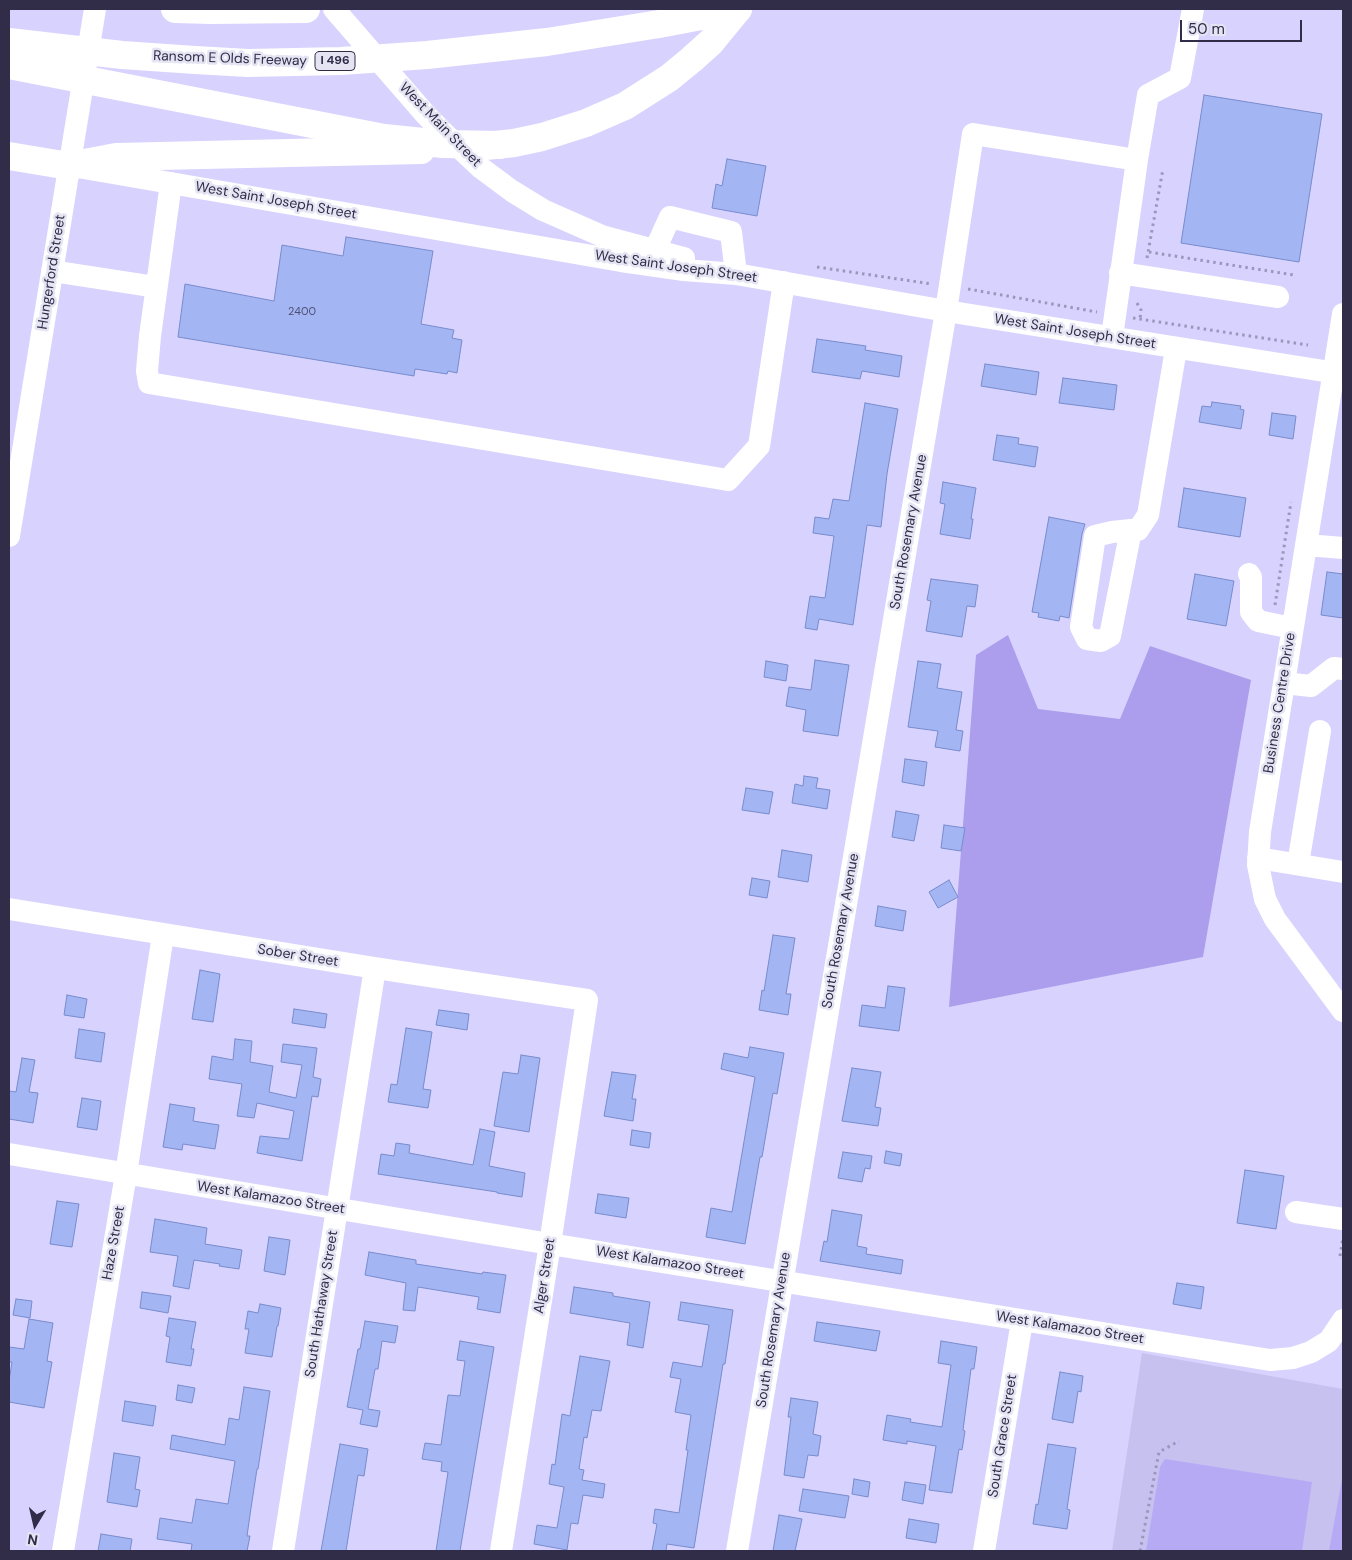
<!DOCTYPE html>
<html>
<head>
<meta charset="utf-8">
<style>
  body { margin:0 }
  #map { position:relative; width:1352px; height:1560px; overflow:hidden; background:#d8d2fe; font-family:"DM Sans",sans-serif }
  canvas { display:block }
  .frame { position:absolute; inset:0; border:10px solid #312c48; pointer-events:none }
  .north { position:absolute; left:10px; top:1500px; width:50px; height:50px; -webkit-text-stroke:4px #e5e4f3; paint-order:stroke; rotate:189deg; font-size:14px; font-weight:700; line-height:20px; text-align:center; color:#312c48 }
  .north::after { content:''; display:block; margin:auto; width:18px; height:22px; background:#312c48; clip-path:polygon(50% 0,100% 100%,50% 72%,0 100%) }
  .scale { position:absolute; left:1180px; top:20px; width:122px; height:22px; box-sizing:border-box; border:2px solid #312c48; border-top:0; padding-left:6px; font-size:15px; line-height:18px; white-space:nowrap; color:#312c48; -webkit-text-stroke:4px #e5e4f3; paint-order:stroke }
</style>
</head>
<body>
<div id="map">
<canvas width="1352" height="1560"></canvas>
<div class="frame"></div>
<div class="north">N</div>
<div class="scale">50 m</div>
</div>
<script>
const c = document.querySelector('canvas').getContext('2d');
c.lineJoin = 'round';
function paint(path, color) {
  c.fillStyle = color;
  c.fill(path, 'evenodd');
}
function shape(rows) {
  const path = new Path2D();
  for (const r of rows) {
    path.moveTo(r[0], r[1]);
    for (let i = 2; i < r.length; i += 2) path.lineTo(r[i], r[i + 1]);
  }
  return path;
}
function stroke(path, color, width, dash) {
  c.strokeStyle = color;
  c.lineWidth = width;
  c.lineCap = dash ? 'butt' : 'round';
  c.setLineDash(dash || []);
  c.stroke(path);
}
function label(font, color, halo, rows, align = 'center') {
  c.font = font + ' "DM Sans",sans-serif';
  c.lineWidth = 5;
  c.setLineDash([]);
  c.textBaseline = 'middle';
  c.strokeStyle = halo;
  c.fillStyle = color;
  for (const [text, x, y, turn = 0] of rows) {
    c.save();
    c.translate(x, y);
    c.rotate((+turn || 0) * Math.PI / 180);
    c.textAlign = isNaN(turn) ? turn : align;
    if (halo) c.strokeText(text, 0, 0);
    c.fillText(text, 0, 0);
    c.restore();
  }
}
paint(shape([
  [1142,1353,1343,1389,1343,1551,1112,1551]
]), '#c7c1f0');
paint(shape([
  [1165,1459,1312,1482,1302,1551,1146,1551,1160,1467],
  [1343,1474,1343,1551,1329,1551]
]), '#b6aaf4');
paint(shape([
  [1008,635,1038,709,1120,719,1150,646,1251,680,1203,957,949,1007,976,655]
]), '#ac9eed');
const building = shape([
  [1204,95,1322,114,1299,262,1181,243,1204,95],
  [727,159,766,166,757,216,712,208,716,184,722,186,727,159],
  [346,237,433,251,421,324,454,330,452,338,462,340,457,373,448,371,447,374,415,369,414,376,178,337,185,284,274,301,282,245,343,256,346,237],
  [817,339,866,346,865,350,902,356,899,377,862,371,860,379,812,372,817,339],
  [985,364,1039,372,1036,395,981,386,985,364],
  [1063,378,1117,385,1114,410,1059,403,1063,378],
  [1212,402,1241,406,1240,409,1244,410,1241,429,1199,422,1202,406,1211,407,1212,402],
  [865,403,898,409,887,474,881,527,867,525,853,625,819,619,817,630,805,628,810,596,825,598,834,536,813,533,815,517,829,519,833,499,849,501,865,403],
  [1272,413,1296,416,1293,439,1269,435,1272,413],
  [997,435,1019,438,1018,444,1038,447,1035,467,993,460,997,435],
  [943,482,976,488,971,519,973,519,970,539,940,534,945,504,940,503,943,482],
  [1184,488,1246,498,1240,537,1178,527,1184,488],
  [1049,517,1085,524,1082,534,1069,618,1060,616,1059,621,1038,617,1039,613,1032,612,1049,517],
  [1327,572,1343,574,1343,618,1321,615,1327,572],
  [1195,574,1234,581,1226,626,1187,619,1195,574],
  [931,579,978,585,975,607,967,606,962,637,926,631,931,601,927,600,931,579],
  [815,660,849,665,838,736,803,731,806,710,786,706,789,687,811,690,815,660],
  [766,661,788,665,786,681,764,677,766,661],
  [918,661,941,664,937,688,962,692,956,730,963,731,960,751,935,747,938,731,908,727,918,661],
  [905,759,927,762,924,786,902,782,905,759],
  [804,776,818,778,816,788,830,790,827,809,792,803,795,784,803,786,804,776],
  [746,788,773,792,769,814,742,810,746,788],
  [896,811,919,815,914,841,892,837,896,811],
  [944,825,965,828,961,851,941,848,944,825],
  [782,850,812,855,808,882,778,877,782,850],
  [752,878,770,881,767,898,749,895,752,878],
  [949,880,958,897,938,908,929,892,949,880],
  [878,906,906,911,903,931,875,926,878,906],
  [773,935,795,938,786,994,791,994,788,1015,759,1010,762,990,764,991,773,935],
  [200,970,220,974,213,1022,192,1019,200,970],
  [888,986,905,988,899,1031,859,1026,862,1005,885,1008,888,986],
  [67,995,87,999,84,1018,64,1015,67,995],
  [294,1009,327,1014,325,1028,292,1023,294,1009],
  [439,1010,469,1014,467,1030,436,1025,439,1010],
  [406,1028,432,1032,423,1089,431,1090,428,1108,388,1102,391,1084,397,1085,406,1028],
  [79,1029,105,1033,101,1062,75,1058,79,1029],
  [235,1039,252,1041,250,1062,273,1066,269,1092,296,1098,302,1065,281,1062,283,1044,317,1048,313,1077,321,1079,318,1097,312,1096,302,1161,257,1153,260,1136,289,1139,294,1111,257,1103,254,1118,237,1116,242,1084,209,1079,212,1056,233,1060,235,1039],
  [750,1047,784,1053,777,1094,773,1093,762,1157,760,1157,745,1244,706,1237,711,1208,732,1212,755,1077,721,1069,724,1053,748,1058,750,1047],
  [521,1055,540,1058,529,1132,494,1126,503,1072,518,1074,521,1055],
  [22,1058,35,1060,29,1092,38,1093,33,1123,9,1119,9,1091,16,1092,22,1058],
  [852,1068,881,1072,875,1107,881,1108,878,1126,842,1121,852,1068],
  [612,1072,636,1075,632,1099,636,1099,633,1121,604,1116,612,1072],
  [82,1098,101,1101,97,1130,77,1127,82,1098],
  [170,1104,195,1108,193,1121,219,1125,215,1149,183,1144,182,1150,163,1147,170,1104],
  [480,1129,495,1132,489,1166,525,1173,522,1197,497,1193,497,1192,378,1174,381,1154,394,1156,396,1143,410,1145,409,1153,473,1165,480,1129],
  [632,1130,651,1133,649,1148,630,1145,632,1130],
  [886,1151,902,1154,900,1166,884,1163,886,1151],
  [843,1152,872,1156,870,1169,865,1168,862,1182,838,1178,843,1152],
  [1245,1170,1284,1176,1276,1229,1237,1223,1245,1170],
  [598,1194,629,1198,626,1218,595,1213,598,1194],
  [57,1201,79,1204,72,1247,50,1244,57,1201],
  [832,1210,862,1215,857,1246,867,1248,866,1254,903,1260,901,1274,820,1261,824,1241,827,1242,832,1210],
  [155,1219,207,1228,205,1244,242,1250,239,1269,219,1266,220,1264,194,1260,189,1289,173,1286,178,1256,150,1252,155,1219],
  [269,1237,290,1240,285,1275,264,1271,269,1237],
  [369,1252,416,1260,416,1264,482,1274,483,1272,506,1275,500,1313,477,1309,479,1297,418,1287,415,1311,403,1310,406,1283,365,1275,369,1252],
  [1177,1283,1204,1287,1201,1309,1173,1304,1177,1283],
  [574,1287,613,1293,613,1296,650,1302,643,1348,627,1345,630,1323,570,1313,574,1287],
  [142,1292,171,1296,168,1313,140,1308,142,1292],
  [16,1299,32,1301,30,1318,13,1315,16,1299],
  [681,1302,733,1310,725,1364,723,1364,694,1548,667,1544,666,1551,652,1551,657,1524,653,1523,655,1509,679,1513,688,1450,686,1450,691,1415,675,1412,681,1379,670,1377,673,1362,702,1367,709,1325,678,1320,681,1302],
  [260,1304,281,1308,278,1326,277,1326,272,1357,245,1353,249,1329,245,1329,248,1311,258,1313,260,1304],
  [169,1318,196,1322,191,1349,194,1349,191,1366,166,1362,170,1337,166,1336,169,1318],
  [29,1319,53,1323,47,1361,52,1362,44,1408,9,1402,9,1381,12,1362,9,1362,9,1347,24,1349,29,1319],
  [365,1321,398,1326,395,1343,382,1341,378,1369,375,1369,368,1409,380,1411,377,1427,360,1424,363,1410,347,1407,358,1349,360,1349,365,1321],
  [817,1322,880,1331,876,1351,814,1341,817,1322],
  [460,1341,494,1347,460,1551,436,1551,448,1472,441,1471,442,1462,422,1459,425,1443,441,1445,448,1395,460,1396,465,1361,457,1360,460,1341],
  [941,1341,977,1347,974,1369,971,1369,963,1430,965,1431,962,1450,959,1449,952,1493,929,1490,936,1446,907,1441,907,1444,883,1440,887,1415,911,1419,910,1422,942,1427,951,1365,938,1363,941,1341],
  [580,1356,610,1361,601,1411,592,1410,587,1438,584,1437,579,1469,584,1470,582,1480,605,1484,603,1498,583,1495,578,1524,571,1523,567,1550,534,1544,537,1525,557,1528,564,1487,549,1484,552,1464,555,1465,562,1414,570,1416,580,1356],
  [1060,1372,1083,1376,1081,1392,1078,1391,1073,1423,1052,1419,1060,1372],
  [178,1385,195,1388,192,1403,176,1400,178,1385],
  [244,1387,270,1391,258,1469,257,1469,251,1508,247,1536,250,1536,247,1551,191,1551,192,1544,157,1539,160,1518,192,1523,196,1499,228,1504,235,1461,170,1449,172,1435,225,1445,229,1418,239,1420,244,1387],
  [791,1398,818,1402,813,1434,821,1436,818,1456,808,1455,804,1478,784,1475,791,1417,788,1417,791,1398],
  [125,1401,156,1406,153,1426,122,1421,125,1401],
  [340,1444,368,1449,364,1476,358,1475,346,1551,321,1551,340,1444],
  [1048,1444,1076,1448,1067,1509,1070,1510,1067,1529,1033,1524,1036,1504,1038,1505,1048,1444],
  [114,1453,140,1457,135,1489,140,1490,137,1507,107,1502,114,1453],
  [854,1479,870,1482,868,1497,852,1494,854,1479],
  [905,1482,926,1485,923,1504,902,1500,905,1482],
  [803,1489,849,1496,845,1518,799,1511,803,1489],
  [779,1515,802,1519,795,1551,773,1551,779,1515],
  [909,1519,939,1524,936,1543,906,1538,909,1519],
  [101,1534,132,1539,130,1551,98,1551,101,1534]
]);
paint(building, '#a3b6f3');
stroke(building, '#788bcc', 1);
stroke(shape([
  [1149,252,1294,275],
  [1147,258,1163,169],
  [817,267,932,284],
  [968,289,1097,312],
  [1137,303,1141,310,1140,319],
  [1133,318,1308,345],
  [1275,605,1291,502],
  [1340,1256,1343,1238],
  [1140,1551,1159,1452,1179,1441]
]), '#9c96bd', 3, [2.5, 4]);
stroke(shape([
  [334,9,426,115,447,136,481,168,512,191,543,210,602,236,684,258],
  [1137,160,1148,95,1180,78,1193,9],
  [78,167,621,261,684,270,736,274,946,311,1343,374],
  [171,183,150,336,147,371,149,383,728,480,759,446,784,282],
  [655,250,670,217,731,232,736,274],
  [52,271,156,287],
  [1120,273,1278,297],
  [1343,314,1284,683,1260,832,1258,865,1265,899,1275,919,1343,1011],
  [1131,530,1110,636,1101,641,1087,639,1081,627,1095,536,1112,532,1131,530,1138,530,1148,515,1176,349],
  [9,536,95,9],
  [1306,545,1343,548],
  [1249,574,1251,577,1251,612,1258,621,1292,628],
  [1284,683,1311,686,1334,668,1343,669],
  [1258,858,1343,872],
  [1298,864,1320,731],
  [9,909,375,968,587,1000,550,1244,501,1551],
  [9,1154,550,1244,1270,1360,1293,1358,1311,1352,1329,1341,1343,1320],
  [1296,1212,1343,1219],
  [63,1551,126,1174,163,935],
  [283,1551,375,968],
  [737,1551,946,311,973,134,1137,160,1112,337],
  [984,1551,1022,1321]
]), '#fff', 22);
stroke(shape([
  [476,147,514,143,542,137,586,123,625,106,669,78,691,60,711,42,738,9],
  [9,156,69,166,116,157,421,150]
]), '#fff', 28);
stroke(shape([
  [175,9,211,10,306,9],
  [9,42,122,55,195,60,248,63,341,61,427,55,547,42,659,24,738,9],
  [9,65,384,138,443,144,500,145]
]), '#fff', 28);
label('11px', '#4e4e73', null, [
  ["2400",302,312]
]);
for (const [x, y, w] of [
  [335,61,40]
]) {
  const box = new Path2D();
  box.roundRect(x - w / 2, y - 9.5, w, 19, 4);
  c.fillStyle = '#e5e4f3';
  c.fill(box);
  stroke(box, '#312c48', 1);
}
label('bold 12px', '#312c48', null, [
  ["I 496",335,61]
]);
label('14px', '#312c48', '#e5e4f3', [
  ["Ransom E Olds Freeway",230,59,2],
  ["West Main Street",440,125,46],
  ["West Saint Joseph Street",276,201,10],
  ["West Saint Joseph Street",676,267,8],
  ["Hungerford Street",52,272,-81],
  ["West Saint Joseph Street",1075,332,9],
  ["South Rosemary Avenue",909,532,-80],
  ["Business Centre Drive",1280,703,-81],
  ["South Rosemary Avenue",841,931,-80],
  ["Sober Street",298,956,9],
  ["West Kalamazoo Street",271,1198,9],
  ["Haze Street",114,1243,-80],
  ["West Kalamazoo Street",670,1263,9],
  ["Alger Street",545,1276,-81],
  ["South Hathaway Street",322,1304,-81],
  ["West Kalamazoo Street",1070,1328,9],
  ["South Rosemary Avenue",774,1330,-81],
  ["South Grace Street",1003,1436,-81]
]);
</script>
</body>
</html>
